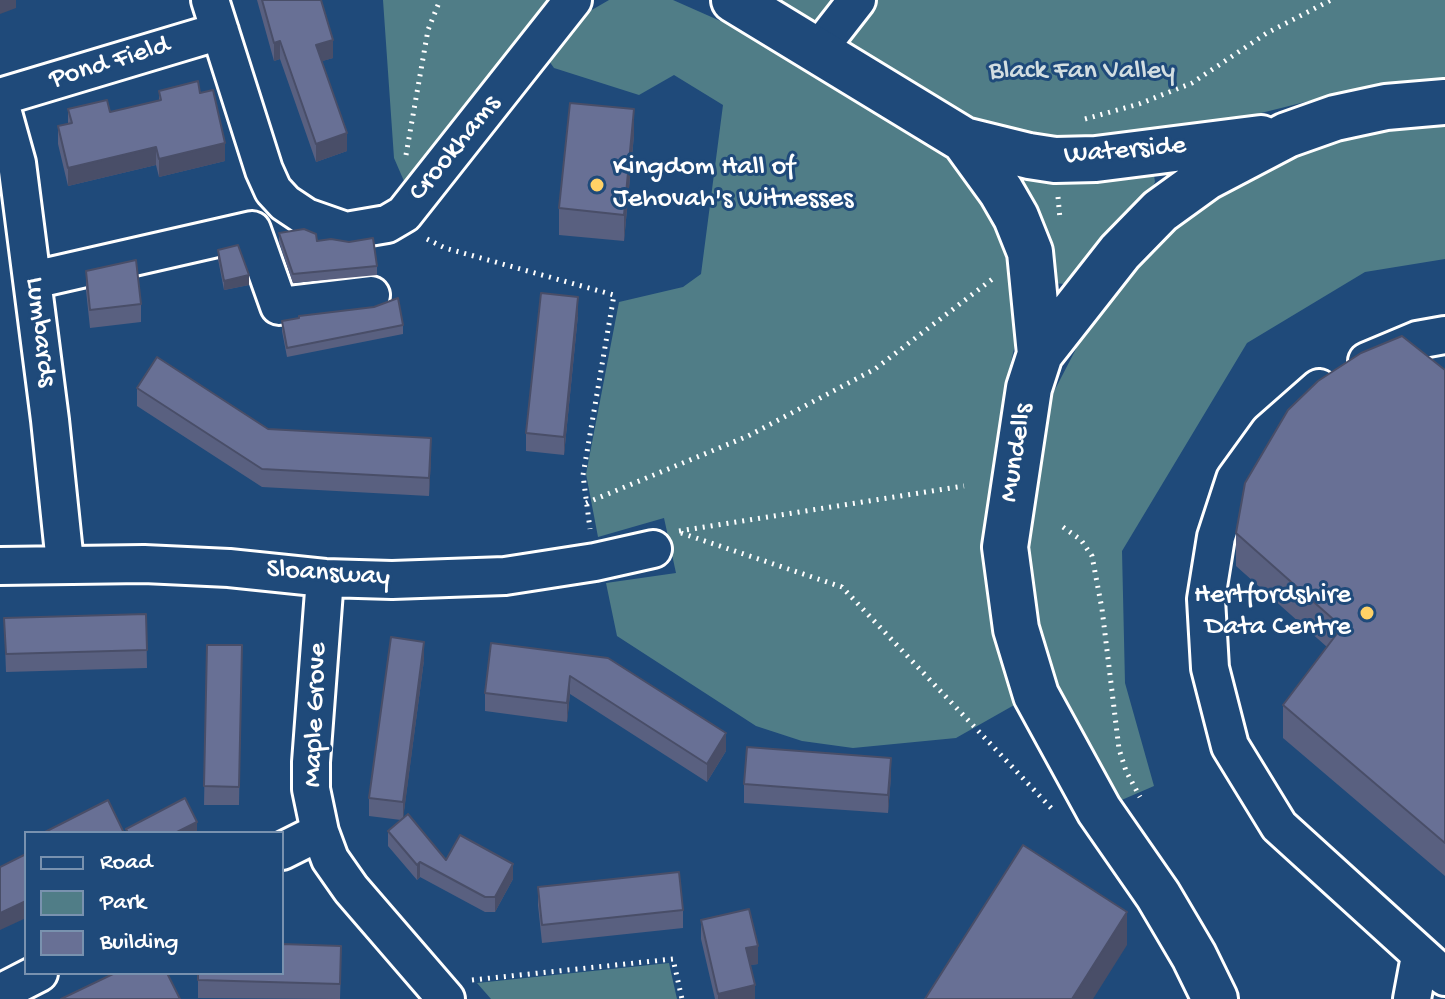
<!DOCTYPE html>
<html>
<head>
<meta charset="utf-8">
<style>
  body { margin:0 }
  #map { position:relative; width:1445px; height:999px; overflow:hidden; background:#1f4a7a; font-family:"Gochi Hand",sans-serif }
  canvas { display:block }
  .legend { position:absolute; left:24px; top:831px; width:260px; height:144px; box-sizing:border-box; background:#1f4a7a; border:2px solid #7992af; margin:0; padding:10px 14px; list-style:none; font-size:24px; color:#fff }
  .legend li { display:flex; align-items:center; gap:16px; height:40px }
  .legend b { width:40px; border:2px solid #7992af }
</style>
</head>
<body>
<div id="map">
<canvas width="1445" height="999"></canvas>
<ul class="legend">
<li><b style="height:10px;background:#1f4a7a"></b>Road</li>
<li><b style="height:22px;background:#507d87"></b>Park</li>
<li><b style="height:22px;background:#687095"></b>Building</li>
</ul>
</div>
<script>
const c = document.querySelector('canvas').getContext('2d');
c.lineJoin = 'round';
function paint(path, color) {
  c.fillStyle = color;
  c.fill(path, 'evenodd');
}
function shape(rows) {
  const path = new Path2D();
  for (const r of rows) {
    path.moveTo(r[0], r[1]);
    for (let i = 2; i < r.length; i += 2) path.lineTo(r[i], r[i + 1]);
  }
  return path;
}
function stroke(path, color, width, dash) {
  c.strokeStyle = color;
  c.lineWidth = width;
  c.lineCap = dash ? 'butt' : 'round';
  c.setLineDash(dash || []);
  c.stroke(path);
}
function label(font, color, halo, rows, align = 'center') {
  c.font = font + ' "Gochi Hand",sans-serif';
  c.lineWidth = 6;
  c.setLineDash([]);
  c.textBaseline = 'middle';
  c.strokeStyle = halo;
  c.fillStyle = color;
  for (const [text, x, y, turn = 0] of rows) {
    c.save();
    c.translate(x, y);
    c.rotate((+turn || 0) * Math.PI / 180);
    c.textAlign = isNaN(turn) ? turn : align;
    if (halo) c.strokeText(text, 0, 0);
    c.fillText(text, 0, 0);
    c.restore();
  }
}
paint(shape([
  [383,0,552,0,407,188,394,158],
  [609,0,673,0,734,27,937,145,977,178,1017,252,1019,328,1004,391,990,488,988,526,996,637,1016,704,956,738,853,748,802,741,756,726,617,636,606,583,676,573,664,518,598,537,586,474,619,302,683,287,701,274,723,105,674,75,639,95,554,68,549,61,590,11],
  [770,0,1445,0,1445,80,1419,80,1357,89,1137,144,1096,149,972,122],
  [1445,124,1445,259,1365,272,1247,343,1122,551,1125,683,1154,786,1117,802,1048,671,1033,609,1027,548,1049,401,1091,320,1130,268,1177,219,1301,146,1384,128],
  [1148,173,1154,175,1155,182,1151,190,1103,234,1065,284,1052,283,1021,182,1025,177],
  [669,963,677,999,491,999,477,983]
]), '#507d87');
const minor = shape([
  [210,0,264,170,273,190,285,203,306,217,346,231,387,224,404,214,573,0],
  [818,50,857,0],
  [0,97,220,31],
  [0,102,17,163,50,420,65,563],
  [33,280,252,230,279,306,371,295],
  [1367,361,1417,340,1445,335],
  [1319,388,1269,432,1235,479,1216,537,1206,599,1210,668,1230,746,1279,826,1445,977],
  [0,566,144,564,229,568,325,578,392,580,505,576,595,562,653,549],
  [325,578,311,762,311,789,320,832,330,859,351,889,446,999],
  [282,851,320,832],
  [0,993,39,973],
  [1412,999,1420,956]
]);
const major = shape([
  [734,0,964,140,1029,156,1055,160,1096,159,1261,138],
  [964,140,1001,191,1016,217,1030,252,1040,354],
  [1215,999,1194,956,1158,895,1099,810,1036,695,1016,629,1005,547,1029,388,1040,354,1120,252,1160,211,1207,177,1287,135,1335,118,1386,107,1445,102]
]);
stroke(minor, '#fff', 42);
stroke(major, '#fff', 50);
stroke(shape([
  [1085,119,1139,104,1192,83,1267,33,1331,0],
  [406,155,428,30,440,0],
  [1058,197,1060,219],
  [427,239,445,248,614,295,583,475,590,529],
  [586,503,748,436,875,369,995,277],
  [1063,527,1081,540,1092,556,1102,609,1119,749,1126,771,1140,797],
  [679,531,964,486],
  [681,533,842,587,1054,811],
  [472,980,673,959,682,999]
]), '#fff', 5, [2, 6]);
stroke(minor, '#1f4a7a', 36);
stroke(major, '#1f4a7a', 44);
paint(shape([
  [257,0,321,0,333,58,322,61,347,151,316,162,280,59,274,61],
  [159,91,200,93,225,161,159,177,156,165,68,186,58,144,58,126,68,124,68,109,110,112,159,101],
  [634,135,624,241,559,235,559,208],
  [279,233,317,241,377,266,377,275,293,283,279,242],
  [218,250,249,285,224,290,218,259],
  [86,271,141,304,141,322,90,328,86,290],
  [578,315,564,455,526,451,526,433],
  [282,321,403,325,403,334,287,357,282,331],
  [1445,370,1445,876,1283,738,1283,705,1327,647,1236,566,1236,533],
  [137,388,268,429,431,456,429,496,262,487,137,406],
  [146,614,147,668,6,672,4,618],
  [207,645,242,645,239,805,204,805],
  [608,658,726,751,707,782,570,694,567,722,485,711,485,693],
  [424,660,403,818,446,860,513,879,495,912,485,912,420,877,417,880,388,846,388,831,401,820,369,816,369,798],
  [891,776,888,813,744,803,744,784],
  [538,887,683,910,683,928,542,943,538,905],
  [701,920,758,964,750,965,755,999,715,999,701,939],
  [341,965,340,999,198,998,198,973]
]), '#596080');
paint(shape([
  [0,0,16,0,16,8,0,14],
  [333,40,333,58,316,63,316,45],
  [280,41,280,59,274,61,274,43],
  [634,109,634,135,624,241,624,215],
  [347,133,347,151,316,162,316,144],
  [225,143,225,161,159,177,159,159],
  [156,147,156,165,68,186,68,168],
  [249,275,249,285,224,290,224,281],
  [578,297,578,315,564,455,564,437],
  [431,438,431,456,429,496,429,478],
  [424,642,424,660,403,820,403,802],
  [570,676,570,694,567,722,567,703],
  [726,733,726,751,707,782,707,764],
  [891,758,891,776,888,813,888,795],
  [197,822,197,831,193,833,175,833],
  [420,862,420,877,417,880,417,865],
  [513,864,513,879,495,912,495,897],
  [26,901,26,918,0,930,0,913],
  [1127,912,1127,945,1093,999,1072,999],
  [758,946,758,964,746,966,746,948],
  [755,985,755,999,718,999,718,994]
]), '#494e68');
const building = shape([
  [262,0,321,0,333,40,316,45,347,133,316,144,280,41,274,43,262,0],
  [198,81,200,93,213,90,225,143,159,159,156,147,68,168,58,126,72,123,68,109,107,100,110,112,161,100,159,91,198,81],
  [570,103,634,109,624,215,559,208,570,103],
  [304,229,316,234,317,241,331,239,349,242,373,238,377,266,293,274,279,233,304,229],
  [238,245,249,275,224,281,218,250,238,245],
  [136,260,141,304,90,310,86,271,136,260],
  [541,293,578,297,564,437,526,433,541,293],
  [398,298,403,325,287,348,282,321,299,318,299,316,374,307,398,298],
  [1402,336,1445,370,1445,843,1283,705,1342,627,1236,533,1245,483,1288,410,1318,381,1361,353,1402,336],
  [157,357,268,429,431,438,429,478,262,469,137,388,157,357],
  [146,614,147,650,6,654,4,618,146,614],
  [391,637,424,642,403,802,369,798,391,637],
  [491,643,608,658,726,733,707,764,570,676,567,703,485,693,491,643],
  [207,645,242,645,239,787,204,786,207,645],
  [747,747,891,758,888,795,744,784,747,747],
  [185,798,197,822,175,833,128,833,126,829,185,798],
  [108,800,124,833,43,833,108,800],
  [408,814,446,860,460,835,513,864,495,897,485,897,420,862,417,865,388,831,408,814],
  [1023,845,1127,912,1072,999,925,999,1023,845],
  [26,854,26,901,0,913,0,867,26,854],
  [679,872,683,910,542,925,538,887,679,872],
  [749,909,758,946,746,948,755,985,718,994,701,920,749,909],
  [282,944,341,946,340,984,198,980,198,973,282,973,282,944],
  [115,973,167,973,180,999,61,999,115,973]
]);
paint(building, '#687095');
stroke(building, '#494e68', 2);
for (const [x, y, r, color] of [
  [597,185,8,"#ffd166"],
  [1367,613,8,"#ffd166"]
]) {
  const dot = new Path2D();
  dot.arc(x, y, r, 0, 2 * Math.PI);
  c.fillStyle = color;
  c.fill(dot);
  stroke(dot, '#1f4a7a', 3);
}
label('28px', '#fff', '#1f4a7a', [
  ["Pond Field",110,64,-17],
  ["Crookhams",456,149,-51],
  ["Waterside",1125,152,-5],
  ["Lumbards",39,332,83],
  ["Mundells",1018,453,-81],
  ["Sloansway",328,575,4],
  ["Maple Grove",317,715,-88]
]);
label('28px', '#d3dee1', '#1f4a7a', [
  ["Black Fan Valley",1082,73]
]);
label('28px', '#fff', '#1f4a7a', [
  ["Kingdom Hall of",613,169],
  ["Jehovah's Witnesses",613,201],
  ["Hertfordshire",1351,597,"right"],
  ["Data Centre",1351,629,"right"]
], 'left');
</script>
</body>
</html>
